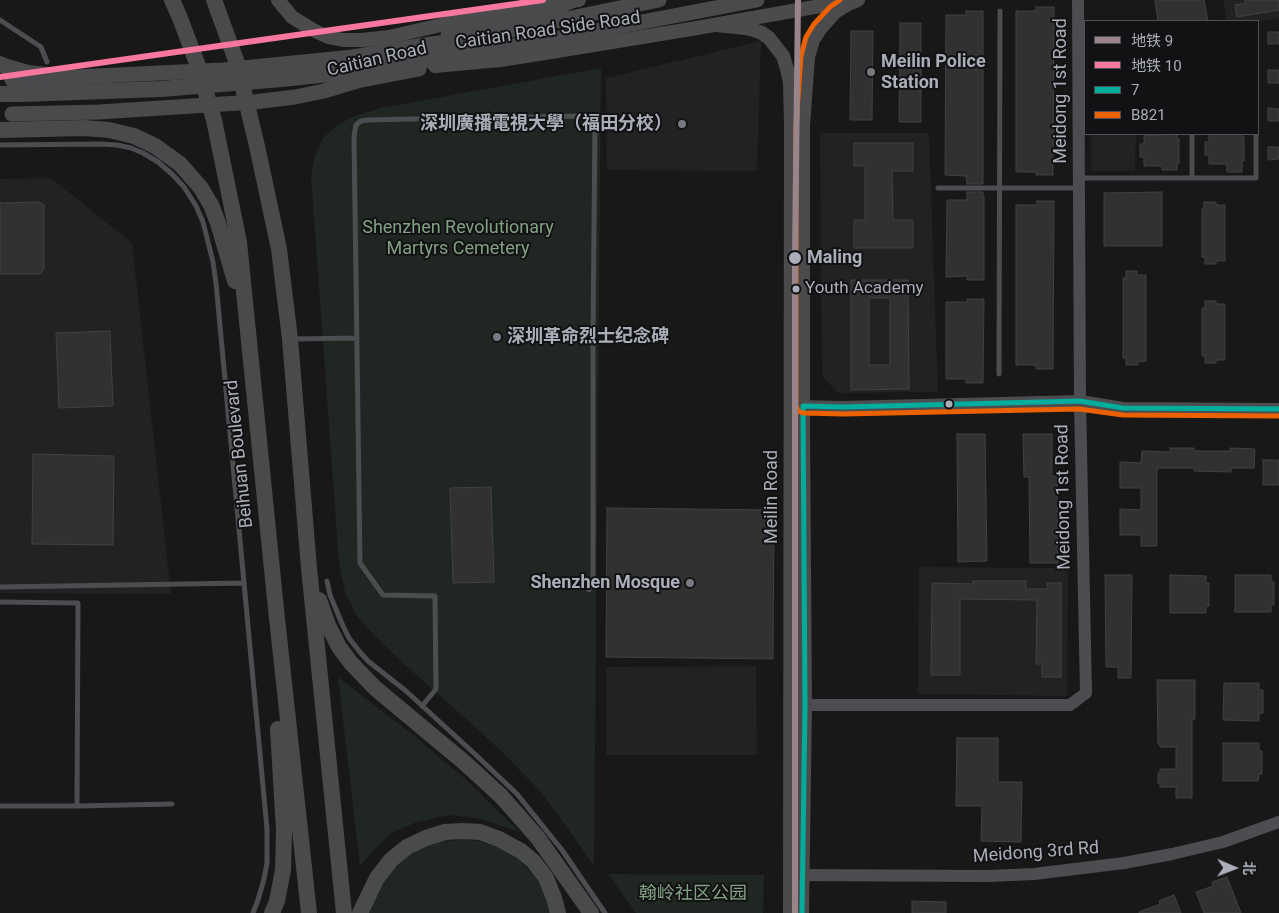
<!DOCTYPE html>
<html>
<head>
<meta charset="utf-8">
<style>
  body { margin:0 }
  #map { position:relative; width:1279px; height:913px; overflow:hidden; background:#181818; font-family:Roboto,"Noto Sans SC",sans-serif }
  canvas { display:block }
  .legend { position:absolute; left:1084px; top:20px; width:175px; height:115px; box-sizing:border-box; background:#121214; border:1px solid #4f5056; margin:0; padding:6px 9px; list-style:none; font-size:15px; color:#aaaeb8 }
  .legend li { display:flex; align-items:center; gap:10px; height:25px }
  .legend b { width:25px; border:1px solid #4f5056 }
  .north { position:absolute; left:1209px; top:843px; width:50px; height:50px; -webkit-text-stroke:4px #121214; paint-order:stroke; rotate:91deg; font-size:14px; font-weight:700; line-height:20px; text-align:center; color:#aaaeb8 }
  .north::after { content:''; display:block; margin:auto; width:18px; height:22px; background:#aaaeb8; clip-path:polygon(50% 0,100% 100%,50% 72%,0 100%) }
</style>
</head>
<body>
<div id="map">
<canvas width="1279" height="913"></canvas>
<ul class="legend">
<li><b style="height:6px;background:#998489"></b>地铁 9</li>
<li><b style="height:6px;background:#f8779e"></b>地铁 10</li>
<li><b style="height:6px;background:#01ad9c"></b>7</li>
<li><b style="height:6px;background:#eb6100"></b>B821</li>
</ul>
<div class="north">北</div>
</div>
<script>
const c = document.querySelector('canvas').getContext('2d');
c.lineJoin = 'round';
function paint(path, color) {
  c.fillStyle = color;
  c.fill(path, 'evenodd');
}
function shape(rows) {
  const path = new Path2D();
  for (const r of rows) {
    path.moveTo(r[0], r[1]);
    for (let i = 2; i < r.length; i += 2) path.lineTo(r[i], r[i + 1]);
  }
  return path;
}
function stroke(path, color, width, dash) {
  c.strokeStyle = color;
  c.lineWidth = width;
  c.lineCap = dash ? 'butt' : 'round';
  c.setLineDash(dash || []);
  c.stroke(path);
}
function label(font, color, halo, rows, align = 'center') {
  c.font = font + ' Roboto,"Noto Sans SC",sans-serif';
  c.lineWidth = 4;
  c.setLineDash([]);
  c.textBaseline = 'middle';
  c.strokeStyle = halo;
  c.fillStyle = color;
  for (const [text, x, y, turn = 0] of rows) {
    c.save();
    c.translate(x, y);
    c.rotate((+turn || 0) * Math.PI / 180);
    c.textAlign = isNaN(turn) ? turn : align;
    if (halo) c.strokeText(text, 0, 0);
    c.fillText(text, 0, 0);
    c.restore();
  }
}
paint(shape([
  [1223,0,1279,0,1279,18,1258,22,1227,21],
  [761,41,757,171,607,170,606,78],
  [820,133,929,133,938,392,838,393,822,376],
  [1091,134,1136,134,1135,171,1091,171],
  [51,178,132,243,171,594,0,593,0,179],
  [919,567,1068,568,1067,696,918,694],
  [756,666,757,755,606,755,606,667]
]), '#222223');
paint(shape([
  [601,68,594,866,559,816,541,792,502,752,473,725,404,664,373,634,357,616,345,592,339,563,311,176,315,155,323,138,337,125,355,116,381,108],
  [338,677,412,734,464,778,521,833,482,819,450,815,417,822,391,833,374,850,360,866],
  [465,839,478,841,499,847,518,859,533,874,540,885,546,896,551,913,366,913,384,876,414,851,439,842],
  [608,874,764,875,763,913,636,913]
]), '#202621');
const building = shape([
  [1155,0,1204,0,1208,21,1158,21,1155,0],
  [1245,0,1279,0,1279,10,1237,17,1235,5,1246,3,1245,0],
  [1036,7,1054,7,1053,175,1036,175,1036,172,1016,172,1016,11,1036,11,1036,7],
  [966,11,983,11,983,184,967,184,966,176,945,175,946,15,966,15,966,11],
  [900,23,921,23,921,122,899,122,900,23],
  [851,31,873,31,872,120,850,120,851,31],
  [1268,32,1279,32,1279,44,1268,44,1268,32],
  [1268,70,1279,70,1279,83,1268,83,1268,70],
  [1268,108,1279,109,1279,121,1268,121,1268,108],
  [1162,134,1177,134,1177,139,1179,139,1179,163,1177,163,1177,170,1162,170,1162,166,1144,166,1144,157,1140,157,1140,144,1144,144,1144,135,1162,135,1162,134],
  [1209,134,1242,134,1242,137,1244,137,1244,161,1242,161,1242,172,1227,172,1227,164,1209,164,1209,155,1205,155,1205,142,1209,142,1209,134],
  [854,143,913,143,913,171,892,171,893,220,913,220,913,248,854,248,854,220,865,220,865,166,854,166,854,143],
  [1268,147,1279,147,1279,159,1268,160,1268,147],
  [967,192,983,192,983,196,984,196,984,280,967,280,967,276,946,277,947,200,967,200,967,192],
  [1162,192,1162,246,1104,246,1104,193,1162,192],
  [1037,201,1054,201,1053,369,1036,369,1036,365,1016,365,1016,205,1037,205,1037,201],
  [39,202,44,205,44,269,40,274,0,274,0,203,39,202],
  [1204,202,1216,202,1216,205,1225,205,1225,261,1216,261,1216,264,1205,264,1205,257,1202,257,1202,209,1204,209,1204,202],
  [1126,271,1137,271,1137,275,1146,275,1146,361,1138,362,1138,365,1126,365,1126,358,1123,358,1123,278,1126,278,1126,271],
  [851,280,908,280,909,389,851,390,851,280],
  [869,298,890,298,890,365,869,365,869,298],
  [967,299,984,299,983,383,966,383,966,379,946,379,946,302,967,302,967,299],
  [1205,301,1216,301,1216,304,1225,304,1225,360,1216,360,1216,363,1205,363,1205,356,1202,356,1202,308,1205,308,1205,301],
  [110,331,113,406,59,408,56,333,110,331],
  [957,434,985,434,987,561,958,562,957,434],
  [1023,434,1052,434,1052,476,1057,476,1058,563,1030,563,1029,477,1024,477,1023,434],
  [1170,448,1194,448,1194,451,1231,451,1230,448,1255,449,1254,468,1231,468,1231,472,1194,471,1194,468,1157,468,1157,546,1141,546,1141,535,1120,535,1120,509,1141,510,1141,488,1120,488,1120,462,1141,463,1142,451,1170,452,1170,448],
  [33,454,114,456,113,545,32,544,33,454],
  [1263,460,1279,460,1279,485,1263,485,1263,460],
  [491,487,494,582,453,583,450,488,491,487],
  [607,508,774,510,773,659,606,657,607,508],
  [1105,575,1132,575,1131,678,1118,678,1118,667,1106,667,1105,575],
  [1170,575,1206,576,1206,583,1209,583,1209,606,1206,606,1206,613,1170,613,1170,575],
  [1235,575,1271,575,1271,582,1274,582,1274,605,1271,605,1271,612,1235,612,1235,575],
  [973,581,1026,581,1026,589,1047,589,1047,583,1061,583,1061,677,1042,677,1042,664,1036,664,1037,600,960,599,960,675,931,675,932,583,973,584,973,581],
  [1157,680,1195,680,1195,719,1192,719,1192,798,1176,798,1176,787,1160,787,1160,783,1158,783,1158,773,1160,773,1160,769,1176,769,1176,747,1160,747,1160,744,1158,744,1157,680],
  [1224,683,1259,683,1259,690,1263,690,1263,713,1259,713,1259,721,1223,720,1224,683],
  [957,738,998,738,998,782,1022,782,1021,842,981,841,982,806,956,806,957,738],
  [1223,743,1259,743,1259,751,1262,751,1262,774,1259,774,1258,781,1223,781,1223,743],
  [1227,877,1241,913,1204,913,1196,892,1213,886,1212,882,1227,877],
  [1174,895,1181,913,1139,913,1139,912,1160,904,1159,901,1174,895],
  [912,901,946,902,946,913,912,913,912,901]
]);
paint(building, '#313132');
stroke(building, '#404144', 1);
stroke(shape([
  [0,20,41,47,47,62],
  [0,145,101,144,117,145,131,148,143,153,158,162,172,174,184,187,196,206,203,222,213,262,216,283,267,829,267,863,264,879,258,900,253,913],
  [1079,178,1256,178,1256,134],
  [1192,178,1192,134],
  [938,188,1078,188],
  [293,339,357,338],
  [999,374,1000,11],
  [327,581,330,595,343,626,349,638,359,651,368,661,406,691,477,756,517,794,562,850,605,913],
  [0,587,244,583],
  [0,602,78,603,77,806],
  [422,706,436,689,435,596,383,595,360,563,354,136,356,125,361,121,368,120,411,119,587,116,591,117,594,120,595,123,593,335,593,578,589,590],
  [0,806,77,806,172,804]
]), '#4c4d50', 5);
stroke(shape([
  [795,406,843,407,1080,401,1123,408,1279,409],
  [796,705,1070,705,1086,693,1080,401,1078,0],
  [793,875,989,876,1034,874,1124,863,1172,854,1223,842,1279,822]
]), '#4c4d50', 12);
stroke(shape([
  [278,0,292,17,313,30,328,37,343,40,362,40,389,37,480,16,543,4,579,0],
  [716,25,745,28,754,30,762,33,769,38,783,56,787,69,790,82,791,125,790,913],
  [435,66,500,60,545,53,691,29,848,1],
  [802,913,805,705,803,429,803,126,808,57,813,40,820,29,835,12,848,4,858,0]
]), '#4b4b4e', 14);
stroke(shape([
  [448,35,475,26,544,12,572,1],
  [517,46,757,0],
  [353,57,411,47,474,38,659,0],
  [357,81,419,69]
]), '#494a4c', 15);
stroke(shape([
  [172,0,180,18,198,66,214,120,239,242,276,609,309,913],
  [214,0,237,63,257,146,279,249,290,339,309,568,344,913],
  [356,71,529,44],
  [0,130,84,128,109,130,134,136,155,146,180,164,201,188,211,205,218,223,235,281],
  [319,600,328,625,339,647,351,663,375,688,465,763,501,796,538,838,591,913],
  [272,913,277,901,283,870,284,830,278,729],
  [360,913,377,878,391,860,407,847,426,838,445,832,463,831,480,832,499,839,521,851,534,862,546,878,554,898,558,913]
]), '#494a4c', 16);
stroke(shape([
  [12,80,223,70,353,57],
  [12,114,99,112,254,102,295,97,324,91,357,81]
]), '#494a4c', 15);
stroke(shape([
  [0,64,7,67,28,73,64,77],
  [0,94,22,94,161,89,282,79,356,71]
]), '#494a4c', 16);
stroke(shape([
  [802,913,805,705,803,406,843,407,1080,401,1123,408,1279,409]
]), '#01ad9c', 5);
stroke(shape([
  [840,0,830,7,814,24,806,37,801,56,796,126,796,406,798,411,803,413,843,414,1079,409,1123,415,1279,416]
]), '#eb6100', 5);
stroke(shape([
  [795,913,795,256,798,0]
]), '#998489', 6);
stroke(shape([
  [0,77,543,0]
]), '#f8779e', 6);
for (const [x, y, r, color] of [
  [871,72,5,"#777a80"],
  [682,124,5,"#777a80"],
  [795,258,7,"#aaaeb8"],
  [796,289,4.5,"#aaaeb8"],
  [497,337,5,"#777a80"],
  [949,404,4.5,"#aaaeb8"],
  [690,583,5,"#777a80"]
]) {
  const dot = new Path2D();
  dot.arc(x, y, r, 0, 2 * Math.PI);
  c.fillStyle = color;
  c.fill(dot);
  stroke(dot, '#121214', 2);
}
label('17px', '#aaaeb8', '#121214', [
  ["Youth Academy",805,289]
], 'left');
label('18px', '#aaaeb8', '#121214', [
  ["Caitian Road Side Road",548,31,-8],
  ["Caitian Road",377,60,-13],
  ["Meidong 1st Road",1061,91,-90],
  ["Beihuan Boulevard",240,454,-96],
  ["Meilin Road",772,497,-90],
  ["Meidong 1st Road",1064,497,-91],
  ["Meidong 3rd Rd",1036,853,-4]
]);
label('bold 18px', '#aaaeb8', '#121214', [
  ["Meilin Police",881,62],
  ["Station",881,83],
  ["深圳廣播電視大學（福田分校）",672,124,"right"],
  ["深圳革命烈士纪念碑",507,337],
  ["Shenzhen Mosque",680,583,"right"]
], 'left');
label('18px', '#82a183', '#121214', [
  ["Shenzhen Revolutionary",458,228],
  ["Martyrs Cemetery",458,249],
  ["翰岭社区公园",693,894]
]);
label('bold 18px', '#aaaeb8', '#121214', [
  ["Maling",807,258]
], 'left');
</script>
</body>
</html>
